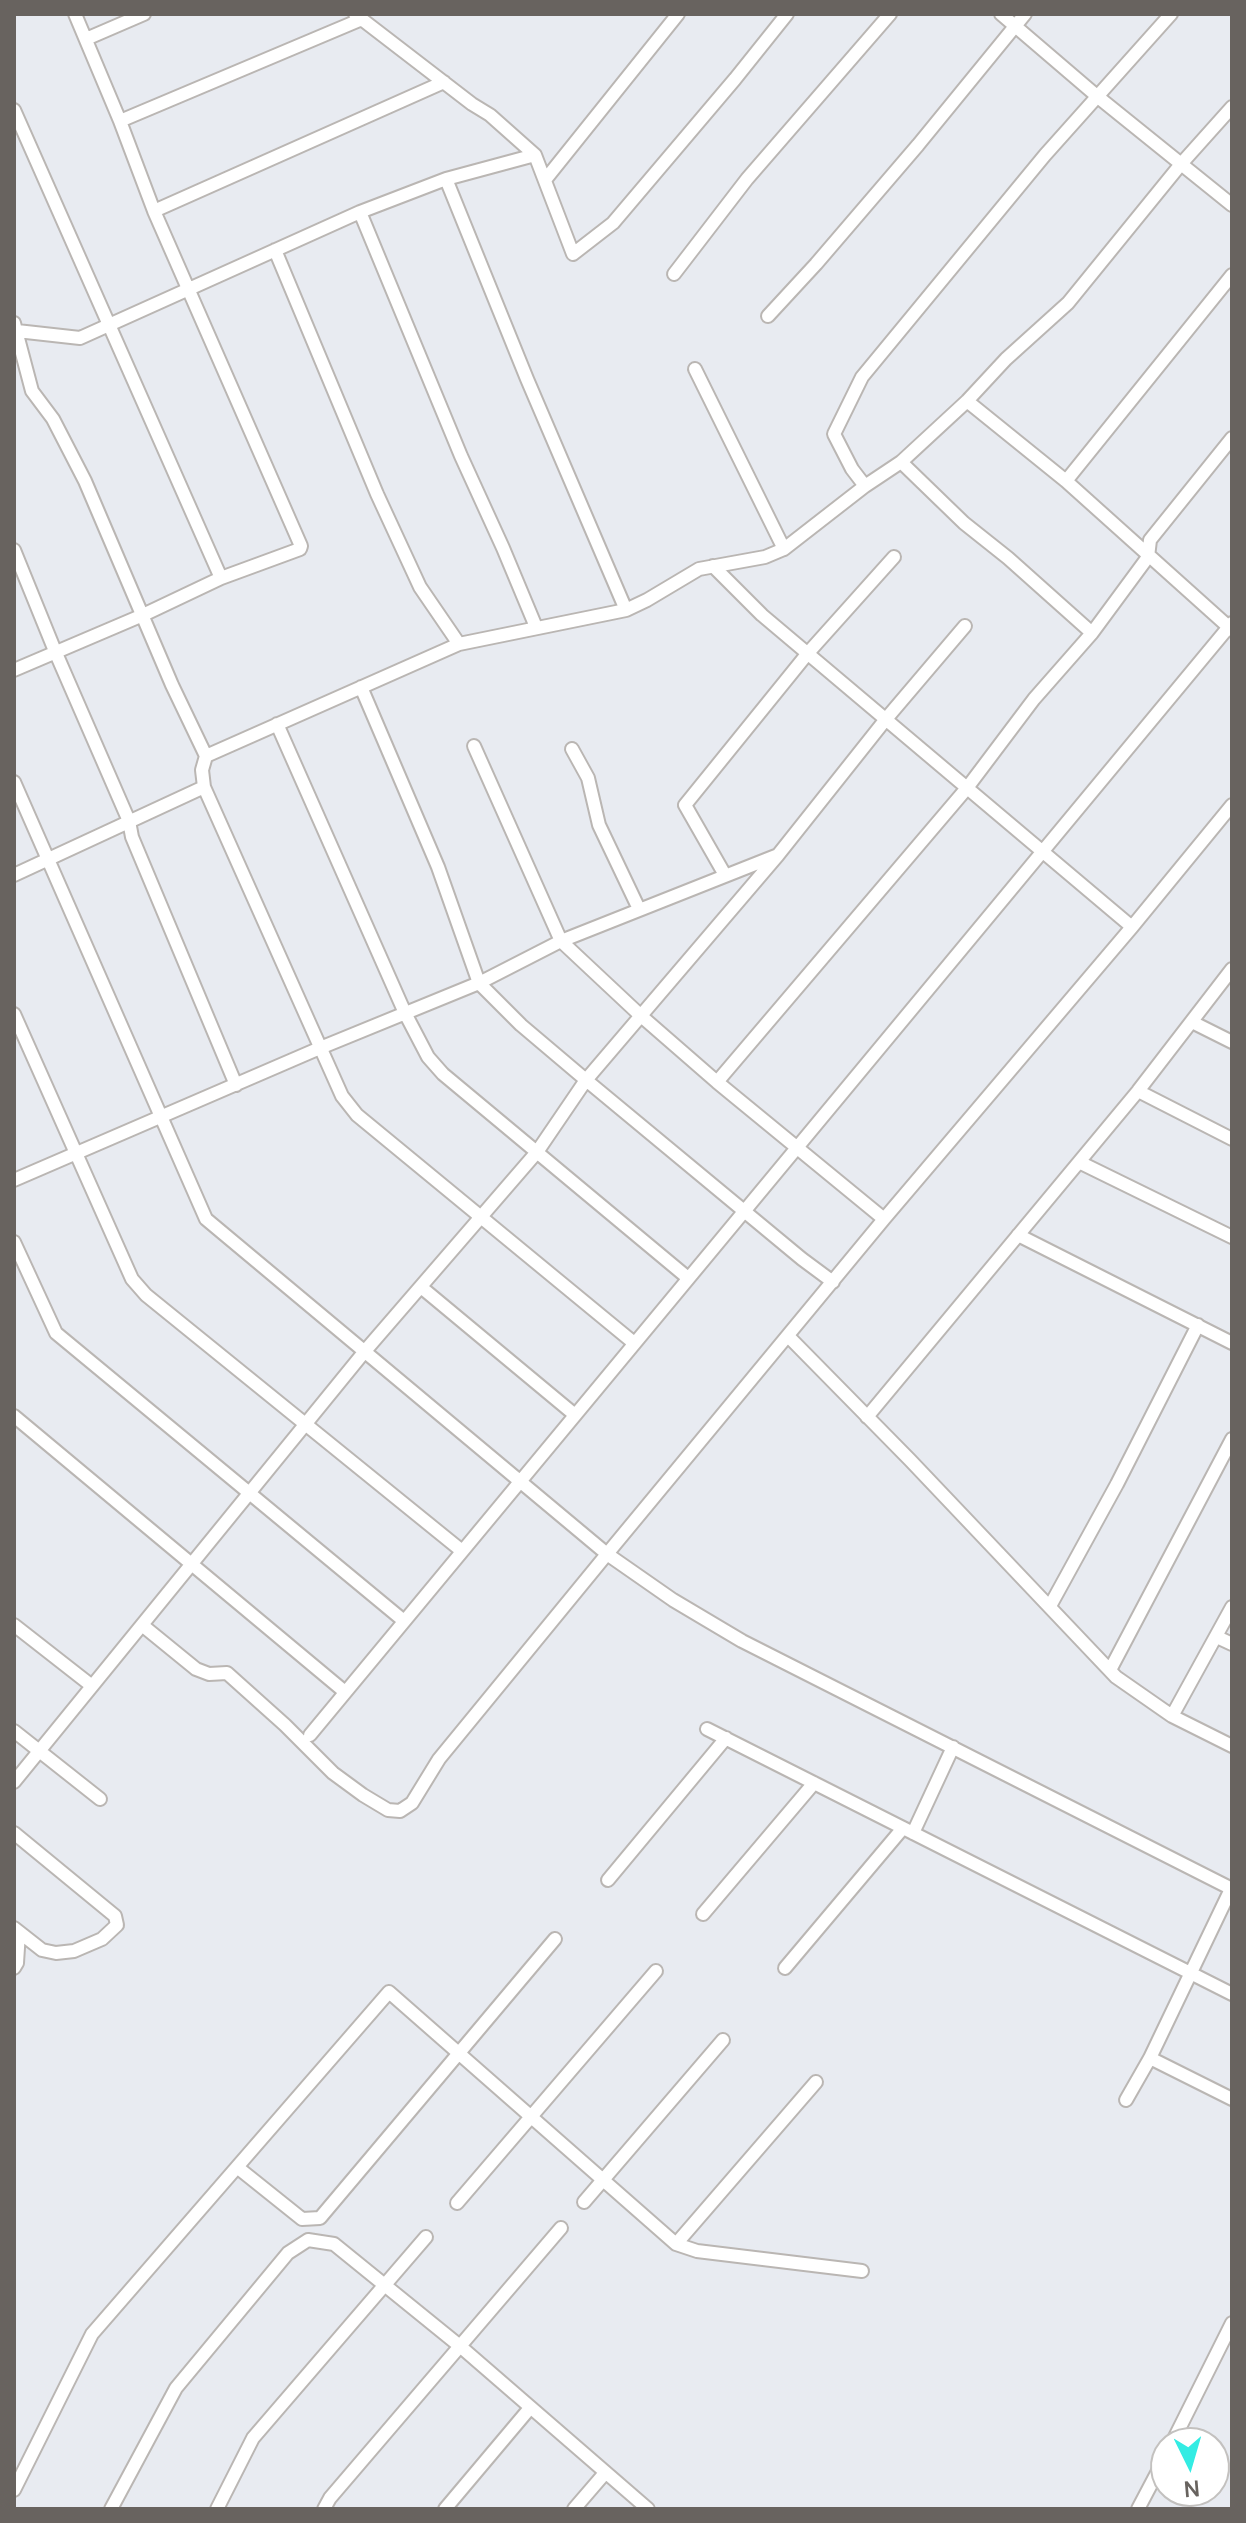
<!DOCTYPE html>
<html>
<head>
<meta charset="utf-8">
<style>
  body { margin:0 }
  #map { position:relative; width:1246px; height:2523px; overflow:hidden; background:#e8ebf1; font-family:Manrope,sans-serif }
  canvas { display:block }
  .frame { position:absolute; inset:0; border:16px solid #68635f; pointer-events:none }
  .north { position:absolute; left:1150px; top:2427px; width:80px; height:80px; box-sizing:border-box; background:#fff; border:2px solid #c3c1bf; border-radius:50%; rotate:175deg; font-size:22px; font-weight:700; line-height:32px; text-align:center; color:#68635f }
  .north::after { content:''; display:block; margin:auto; width:28px; height:36px; background:#33ece3; clip-path:polygon(50% 0,100% 100%,50% 72%,0 100%) }
</style>
</head>
<body>
<div id="map">
<canvas width="1246" height="2523"></canvas>
<div class="frame"></div>
<div class="north">N</div>
</div>
<script>
const c = document.querySelector('canvas').getContext('2d');
c.lineJoin = 'round';
function shape(rows) {
  const path = new Path2D();
  for (const r of rows) {
    path.moveTo(r[0], r[1]);
    for (let i = 2; i < r.length; i += 2) path.lineTo(r[i], r[i + 1]);
  }
  return path;
}
function stroke(path, color, width, dash) {
  c.strokeStyle = color;
  c.lineWidth = width;
  c.lineCap = dash ? 'butt' : 'round';
  c.setLineDash(dash || []);
  c.stroke(path);
}
const minor = shape([
  [355,14,472,104,490,115,535,155,573,254,613,223,735,79,787,14],
  [1001,14,1098,97,1232,205],
  [86,39,144,14],
  [14,110,221,578],
  [120,121,362,19],
  [446,179,527,379,626,610],
  [545,180,678,14],
  [154,211,444,82],
  [360,212,461,456,503,548,536,627],
  [275,250,377,494,420,587,459,644],
  [674,274,747,179,890,14],
  [768,316,816,264,918,145,1025,14],
  [14,323,32,391,53,419,85,481,172,685,206,756],
  [17,331,80,338,360,212,446,179,535,155],
  [695,369,784,549],
  [967,401,1066,481,1232,630],
  [901,462,964,523,1008,558,1092,633],
  [1066,481,1232,275],
  [865,486,852,469,834,434,862,377,1045,155,1171,14],
  [14,550,55,651,129,821,132,837,236,1085],
  [713,566,762,615,1132,927],
  [14,670,143,615,221,578,300,549,301,546,154,211,120,121,75,14],
  [361,687,438,867,479,983,521,1025,586,1080,802,1259,833,1282],
  [277,724,405,1013,428,1057,443,1074,688,1278],
  [474,746,561,941,640,1015,717,1082,884,1219],
  [572,749,588,778,599,825,639,909],
  [14,782,206,1219,607,1554,673,1600,742,1641,1232,1889],
  [204,787,342,1096,357,1115,634,1343],
  [14,875,204,787,202,770,206,756,459,644,626,610,647,600,699,569,765,557,784,549,865,486,901,462,967,401,1006,359,1068,303,1181,164,1232,107],
  [725,875,685,805,808,653,894,557],
  [14,1014,132,1279,146,1295,462,1551],
  [1192,1022,1232,1042],
  [717,1082,967,788,1034,699,1092,633,1148,557,1150,540,1232,438],
  [1138,1091,1232,1139],
  [1079,1162,1232,1237],
  [14,1180,320,1048,479,983,561,941,778,855,886,719,965,626],
  [1018,1235,1232,1343],
  [14,1242,56,1333,404,1621],
  [421,1287,575,1415],
  [788,1336,910,1460,1116,1677,1172,1716,1232,1746],
  [14,1416,345,1692],
  [867,1417,1138,1091,1232,969],
  [1050,1606,1117,1484,1198,1325],
  [14,1625,92,1686],
  [142,1625,196,1669,209,1674,227,1673,285,1725,333,1773,363,1795,388,1810,400,1811,412,1803,439,1759,607,1554,884,1219,1132,927,1232,805],
  [1217,1637,1232,1644],
  [1110,1670,1232,1439],
  [1172,1716,1232,1607],
  [707,1729,1232,1994],
  [14,1731,100,1799],
  [310,1735,1232,623],
  [14,1782,365,1351,537,1152,586,1080,778,855],
  [14,1833,115,1916,117,1925,102,1939,74,1951,56,1953,42,1950,14,1928],
  [913,1833,953,1747],
  [608,1880,726,1738],
  [703,1914,814,1783],
  [14,1968,17,1963,19,1932],
  [785,1968,903,1828],
  [1150,2058,1232,2099],
  [1126,2100,1150,2058,1231,1889],
  [237,2167,302,2219,320,2218,555,1939],
  [584,2202,723,2040],
  [457,2203,656,1971],
  [676,2244,816,2082],
  [1172,2443,1232,2323],
  [14,2490,92,2334,389,1992,676,2244,697,2251,862,2271],
  [111,2509,176,2388,288,2253,308,2240,334,2244,461,2347,648,2509],
  [217,2509,253,2438,426,2237],
  [324,2509,330,2498,561,2228],
  [445,2509,530,2408],
  [574,2509,605,2473],
  [1138,2509,1166,2456]
]);
stroke(minor, '#bab6b3', 16);
stroke(minor, '#fff', 12);
</script>
</body>
</html>
